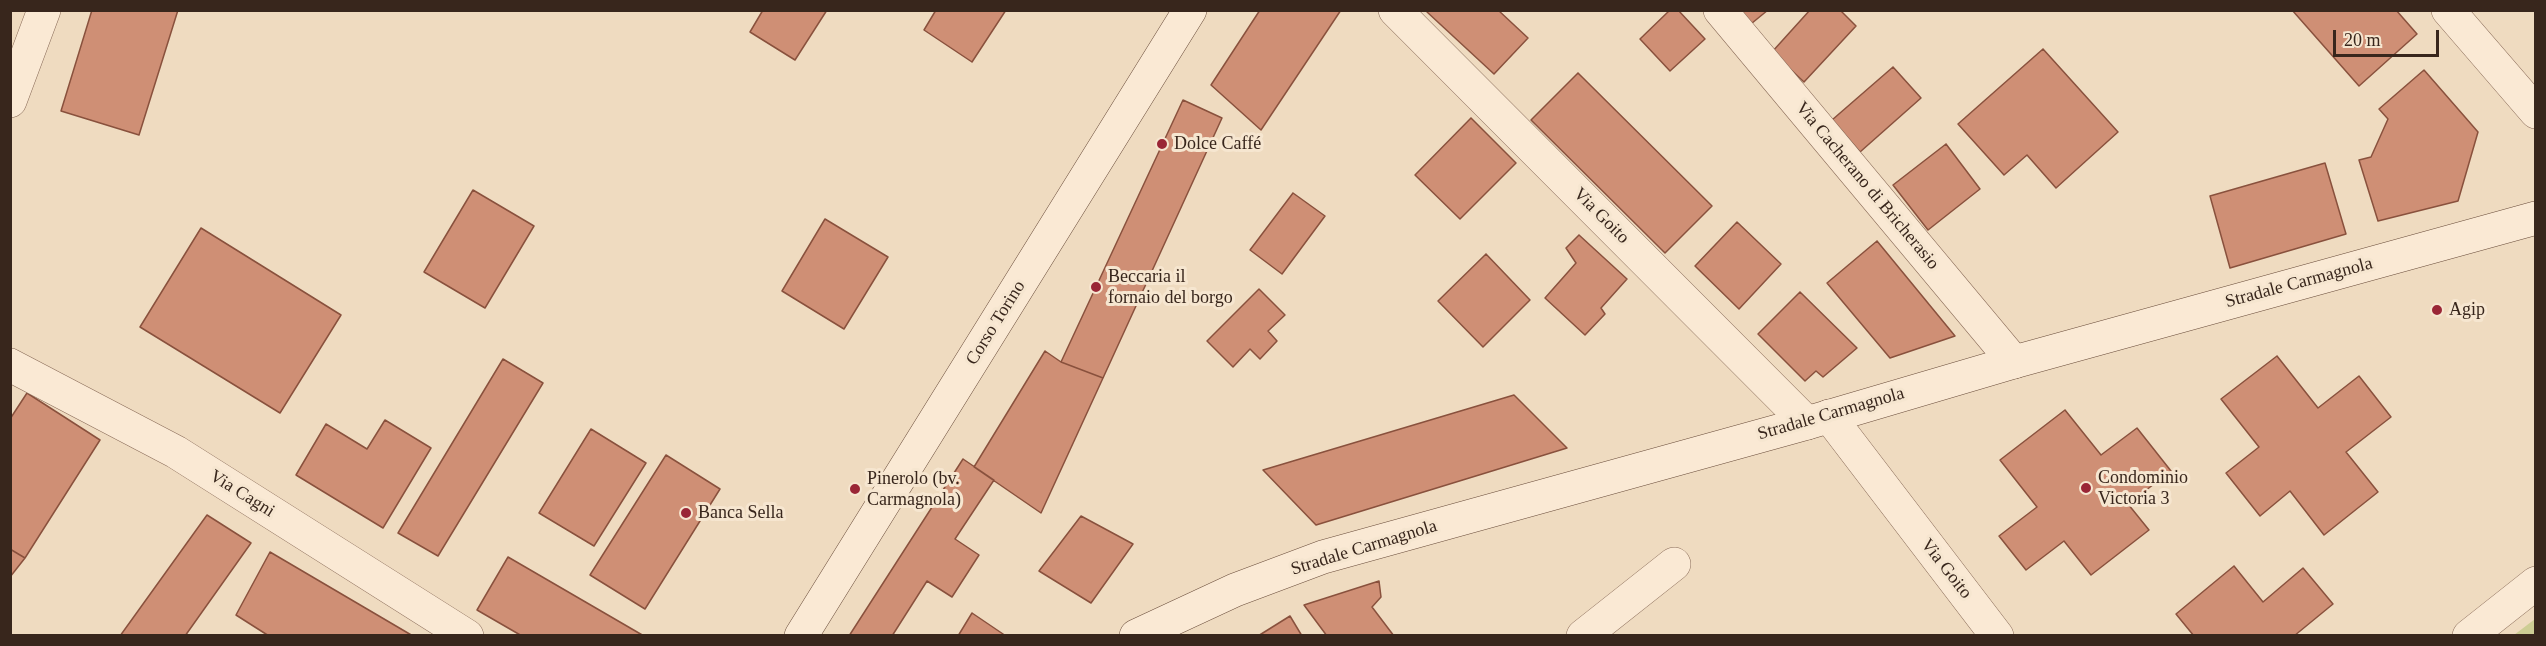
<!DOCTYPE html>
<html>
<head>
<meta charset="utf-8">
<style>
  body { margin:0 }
  #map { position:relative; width:2546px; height:646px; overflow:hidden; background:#efdbc0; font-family:"Times New Roman",serif }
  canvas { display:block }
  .frame { position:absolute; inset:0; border:12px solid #38261c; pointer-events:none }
  .scale { position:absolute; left:2333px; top:30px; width:106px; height:27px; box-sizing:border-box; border:3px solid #38261c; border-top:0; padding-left:8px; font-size:18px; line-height:21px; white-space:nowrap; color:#38261c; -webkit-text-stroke:4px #f6e6d0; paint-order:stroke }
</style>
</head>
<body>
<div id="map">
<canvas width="2546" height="646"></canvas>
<div class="frame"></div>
<div class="scale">20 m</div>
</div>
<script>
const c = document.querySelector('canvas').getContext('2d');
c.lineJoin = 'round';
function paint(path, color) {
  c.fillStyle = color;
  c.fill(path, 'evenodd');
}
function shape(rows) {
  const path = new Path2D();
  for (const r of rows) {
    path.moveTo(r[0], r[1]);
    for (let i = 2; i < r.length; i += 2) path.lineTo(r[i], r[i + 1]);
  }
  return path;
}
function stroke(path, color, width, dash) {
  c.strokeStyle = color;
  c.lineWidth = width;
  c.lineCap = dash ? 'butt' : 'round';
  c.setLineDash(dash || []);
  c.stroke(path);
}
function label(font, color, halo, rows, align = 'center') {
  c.font = font + ' "Times New Roman",serif';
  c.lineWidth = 6;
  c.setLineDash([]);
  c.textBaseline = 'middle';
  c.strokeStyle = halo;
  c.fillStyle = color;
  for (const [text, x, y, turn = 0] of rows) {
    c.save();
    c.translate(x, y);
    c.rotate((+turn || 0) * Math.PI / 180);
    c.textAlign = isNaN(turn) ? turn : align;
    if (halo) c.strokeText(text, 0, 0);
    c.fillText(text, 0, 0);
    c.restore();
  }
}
paint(shape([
  [2535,619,2535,635,2514,635]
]), '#cdcd94');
const building = shape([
  [92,10,178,10,139,135,61,111,92,10],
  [763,10,827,10,795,60,750,32,763,10],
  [936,10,1006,10,972,62,924,30,936,10],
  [1260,10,1341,10,1261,130,1211,85,1260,10],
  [1429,10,1498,10,1528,38,1494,74,1427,12,1429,10],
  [1670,10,1678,10,1705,39,1670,71,1640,39,1670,10],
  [1732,10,1768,10,1746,28,1732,10],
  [1810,10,1840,10,1856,26,1804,82,1772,52,1810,10],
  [2292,10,2396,10,2417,34,2359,86,2292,10],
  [2043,49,2118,132,2056,188,2027,155,2004,175,1958,124,2043,49],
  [1893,67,1921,98,1860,152,1832,120,1893,67],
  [2424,70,2478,132,2458,201,2378,221,2359,160,2371,157,2388,119,2379,109,2424,70],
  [1578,73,1712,206,1665,253,1531,120,1578,73],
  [1183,100,1222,118,1103,378,1061,362,1183,100],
  [1471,118,1516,163,1460,219,1415,175,1471,118],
  [1946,144,1980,189,1928,230,1893,185,1946,144],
  [2325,163,2346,234,2230,268,2210,196,2325,163],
  [473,190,534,226,485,308,424,272,473,190],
  [1293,193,1325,216,1282,274,1250,250,1293,193],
  [825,219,888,257,844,329,782,291,825,219],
  [1737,222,1781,264,1739,309,1695,266,1737,222],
  [201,228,341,315,280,413,140,327,201,228],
  [1579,235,1627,279,1601,308,1605,314,1585,335,1545,298,1576,263,1566,248,1579,235],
  [1877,241,1955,336,1890,358,1827,283,1877,241],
  [1486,254,1530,300,1483,347,1438,301,1486,254],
  [1259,289,1285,315,1268,331,1277,341,1260,359,1250,349,1233,367,1207,341,1259,289],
  [1800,292,1857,348,1823,377,1816,371,1805,381,1758,334,1800,292],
  [1045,351,1061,362,1103,378,1041,513,974,467,1045,351],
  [2277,356,2318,408,2359,376,2391,417,2346,452,2378,492,2324,535,2290,491,2260,516,2226,473,2259,447,2221,399,2277,356],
  [503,359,543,383,438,556,398,533,503,359],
  [27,393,100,440,25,558,10,549,10,419,27,393],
  [1514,395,1567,448,1316,525,1263,470,1514,395],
  [2065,410,2101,455,2137,428,2171,471,2128,504,2149,530,2091,575,2064,541,2026,570,1999,536,2037,507,2000,460,2065,410],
  [385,420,431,448,383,528,296,475,326,424,367,449,385,420],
  [591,429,646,463,594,546,539,513,591,429],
  [666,455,720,489,645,609,590,575,666,455],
  [963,459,994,480,955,539,979,555,952,597,927,581,892,636,849,636,963,459],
  [207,515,251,543,185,636,120,636,207,515],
  [1081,516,1133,544,1091,603,1039,571,1081,516],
  [10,549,25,558,10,577,10,549],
  [270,552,413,636,269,636,236,615,270,552],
  [508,557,644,636,522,636,477,610,508,557],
  [2234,566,2263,602,2303,568,2333,604,2294,636,2194,636,2176,614,2234,566],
  [1379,581,1381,597,1372,607,1394,636,1327,636,1304,605,1379,581],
  [972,613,1006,636,958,636,972,613],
  [1290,616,1302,636,1258,636,1290,616]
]);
paint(building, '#cf8f75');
stroke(building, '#89513d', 1.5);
const minor = shape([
  [1395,10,1807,423],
  [1720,10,2014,362],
  [2448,10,2536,112],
  [10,101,44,10],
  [10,365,176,452,467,636],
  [1829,416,1997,636],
  [1583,636,1674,564],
  [2469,636,2536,583]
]);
const secondary = shape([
  [801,636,1190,10],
  [1136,636,1235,590,1323,557,1807,423,2014,362,2536,218]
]);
stroke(minor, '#896b58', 34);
stroke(secondary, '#6a4d3b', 34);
stroke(minor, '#fae9d4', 33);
stroke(secondary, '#fae9d4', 33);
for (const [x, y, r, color] of [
  [1162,144,6,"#9a2636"],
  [1096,287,6,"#9a2636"],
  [2437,310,6,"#9a2636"],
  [2086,488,6,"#9a2636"],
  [855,489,6,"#9a2636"],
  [686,513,6,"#9a2636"]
]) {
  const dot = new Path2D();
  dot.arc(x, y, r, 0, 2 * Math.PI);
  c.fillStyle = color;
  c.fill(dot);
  stroke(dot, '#f6e6d0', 2);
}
label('18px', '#38261c', '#f6e6d0', [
  ["Dolce Caffé",1174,144],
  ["Beccaria il",1108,277],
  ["fornaio del borgo",1108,298],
  ["Agip",2449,310],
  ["Condominio",2098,478],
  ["Victoria 3",2098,499],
  ["Pinerolo (bv.",867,479],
  ["Carmagnola)",867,500],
  ["Banca Sella",698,513]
], 'left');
label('18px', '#38261c', '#f6e6d0', [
  ["Via Cacherano di Bricherasio",1867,186,50],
  ["Via Goito",1601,216,45],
  ["Stradale Carmagnola",2299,283,-15],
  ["Corso Torino",996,323,-58],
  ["Stradale Carmagnola",1831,414,-16],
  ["Via Cagni",242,494,32],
  ["Stradale Carmagnola",1364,548,-17],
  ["Via Goito",1946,569,52]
]);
</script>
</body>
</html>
